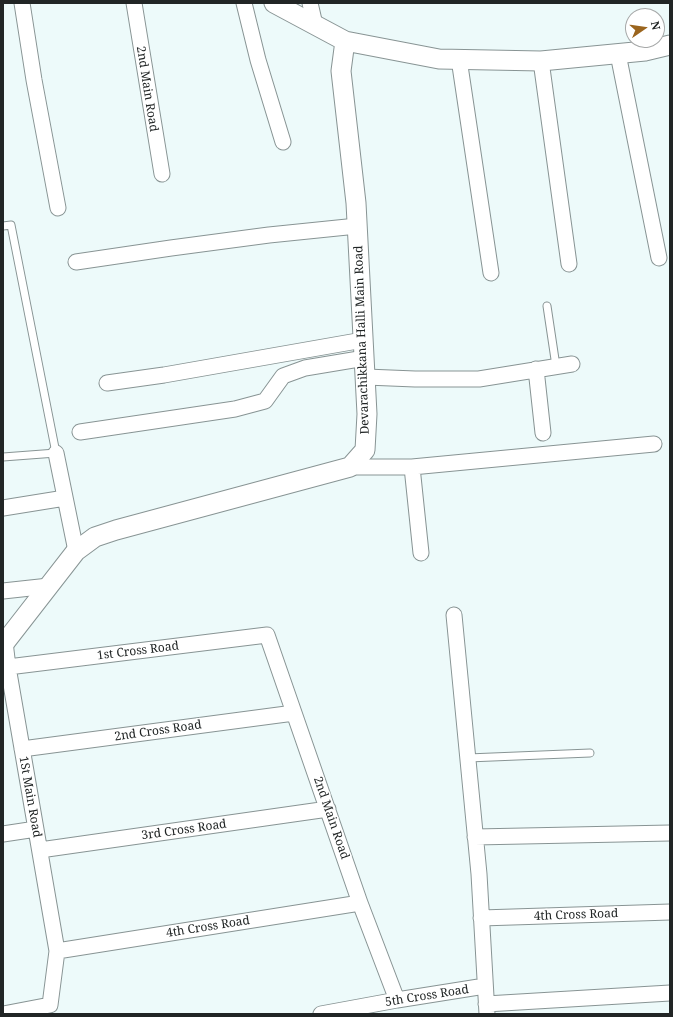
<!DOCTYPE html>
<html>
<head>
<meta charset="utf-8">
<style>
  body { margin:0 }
  #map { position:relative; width:673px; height:1017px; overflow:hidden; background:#edfafa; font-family:"Noto Serif",serif }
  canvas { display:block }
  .frame { position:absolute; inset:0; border:4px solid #212525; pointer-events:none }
  .north { position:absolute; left:625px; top:8px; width:40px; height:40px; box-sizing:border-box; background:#fff; border:1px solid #a6a8a8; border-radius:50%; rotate:77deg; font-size:11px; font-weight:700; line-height:16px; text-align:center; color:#212525 }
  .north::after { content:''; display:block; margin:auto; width:14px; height:18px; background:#9b651e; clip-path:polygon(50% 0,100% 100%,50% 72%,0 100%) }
</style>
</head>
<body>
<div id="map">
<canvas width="673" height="1017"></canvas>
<div class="frame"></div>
<div class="north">N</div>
</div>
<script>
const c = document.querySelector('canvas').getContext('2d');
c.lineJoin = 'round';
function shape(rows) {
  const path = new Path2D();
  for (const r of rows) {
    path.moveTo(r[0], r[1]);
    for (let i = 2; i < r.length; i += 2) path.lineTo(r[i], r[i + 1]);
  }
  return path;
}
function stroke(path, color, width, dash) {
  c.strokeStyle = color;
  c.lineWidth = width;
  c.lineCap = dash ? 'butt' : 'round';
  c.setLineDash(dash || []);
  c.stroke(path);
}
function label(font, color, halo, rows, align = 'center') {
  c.font = font + ' "Noto Serif",serif';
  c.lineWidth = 3;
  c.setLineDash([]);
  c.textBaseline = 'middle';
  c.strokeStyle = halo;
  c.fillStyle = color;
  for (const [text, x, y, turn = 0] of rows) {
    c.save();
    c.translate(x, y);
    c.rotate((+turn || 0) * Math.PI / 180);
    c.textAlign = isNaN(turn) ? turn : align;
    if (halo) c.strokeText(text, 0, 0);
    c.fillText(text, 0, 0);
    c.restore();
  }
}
const service = shape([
  [3,226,11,225,56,453,3,457],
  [547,306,556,366],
  [468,758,590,753]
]);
const minor = shape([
  [22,3,34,80,58,208],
  [134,3,162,174],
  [244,3,258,60,283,142],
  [310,3,315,25],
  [618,54,659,258],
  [459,59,491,273],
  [541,61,569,264],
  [76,262,171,248,269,235,357,226],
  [536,369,543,433],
  [366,377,415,379,479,379,572,364],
  [107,383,164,375,363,340],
  [80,432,235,409,265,401,283,376,305,368,365,358],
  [56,453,76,551],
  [350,467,412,467,654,444],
  [412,467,421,553],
  [3,508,65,498],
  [3,591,49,586],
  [454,615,479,874,487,1014],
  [8,667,267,635,360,903,397,1000],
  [22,749,294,713],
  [3,834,36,829],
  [475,837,670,833],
  [40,850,328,809],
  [481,918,670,912],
  [57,951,360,903],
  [486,1004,670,993],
  [3,1014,50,1005,57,951,8,667,5,642],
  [321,1014,397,1000,485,986]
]);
const tertiary = shape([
  [274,3,345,41,439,59,541,61,645,51,670,45],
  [3,645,76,551,95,537,116,530,350,467,365,450,367,414,356,203,341,71,345,41]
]);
stroke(service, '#889494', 9);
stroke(minor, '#889494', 17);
stroke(tertiary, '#889494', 21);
stroke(service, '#fff', 7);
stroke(minor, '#fff', 15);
stroke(tertiary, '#fff', 19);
label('12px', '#212525', '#fff', [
  ["2nd Main Road",147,89,81],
  ["Devarachikkana Halli Main Road",362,340,-92],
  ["1st Cross Road",138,651,-7],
  ["2nd Cross Road",158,731,-8],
  ["1St Main Road",30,797,80],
  ["2nd Main Road",331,818,71],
  ["3rd Cross Road",184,830,-8],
  ["4th Cross Road",576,915,-2],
  ["4th Cross Road",208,927,-9],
  ["5th Cross Road",427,996,-9]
]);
</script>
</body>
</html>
